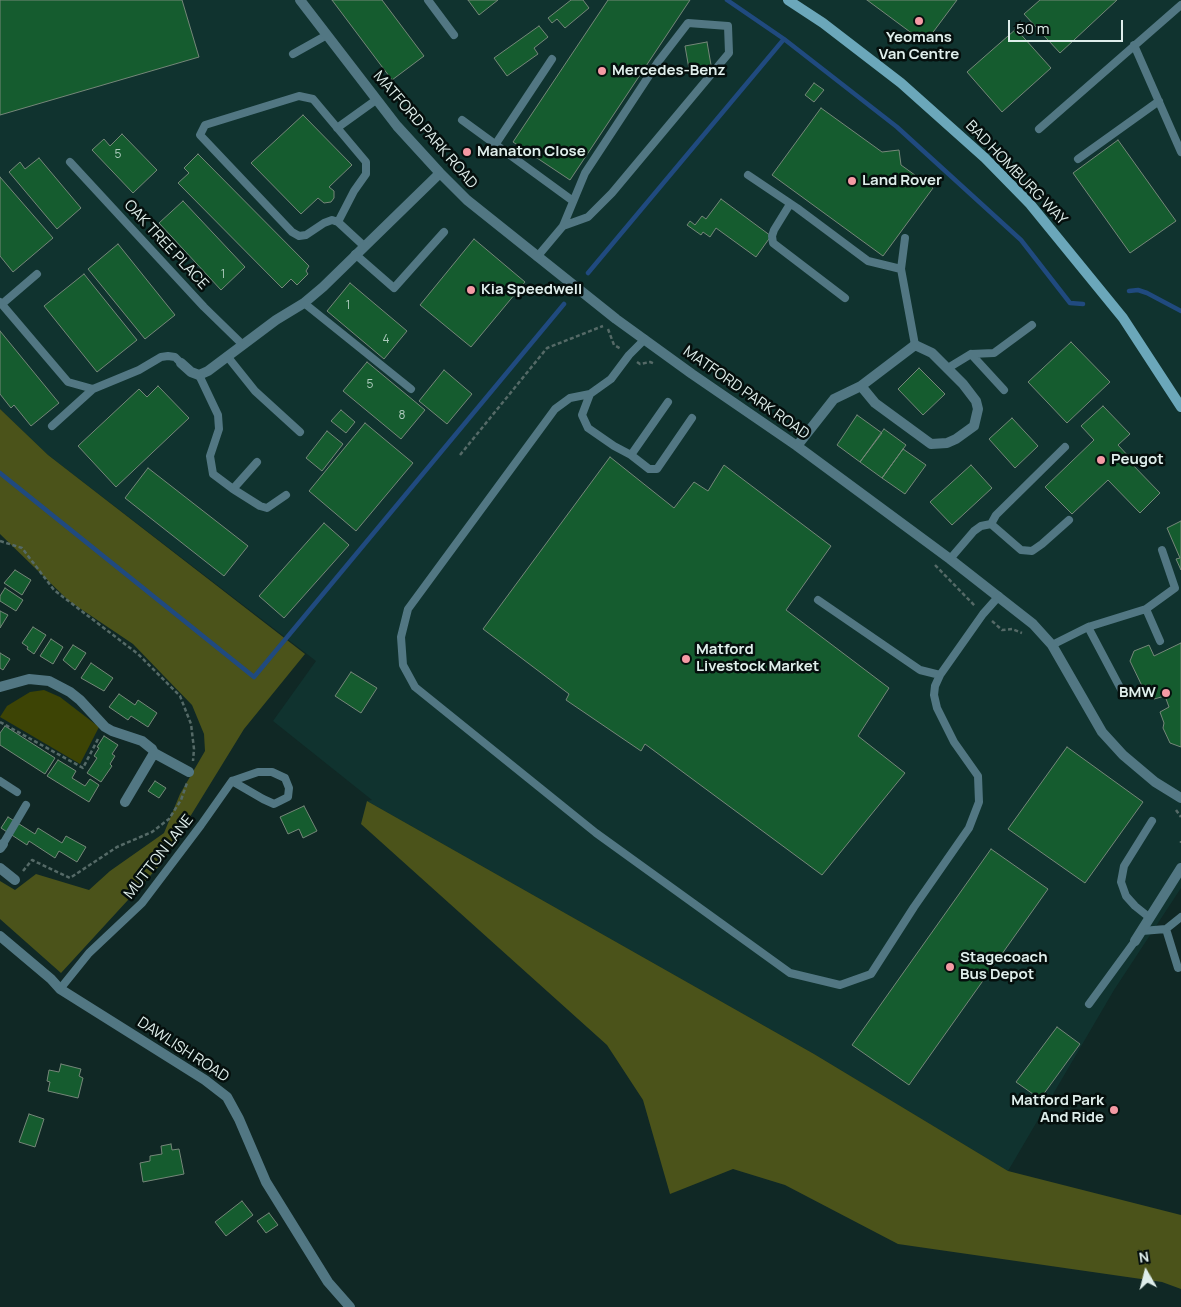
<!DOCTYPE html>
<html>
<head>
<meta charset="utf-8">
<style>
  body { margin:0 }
  #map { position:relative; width:1181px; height:1307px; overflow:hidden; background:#102825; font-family:Manrope,sans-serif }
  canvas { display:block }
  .north { position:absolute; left:1121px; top:1247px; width:50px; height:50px; -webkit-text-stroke:4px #050f0d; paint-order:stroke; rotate:352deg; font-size:14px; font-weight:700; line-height:20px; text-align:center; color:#dfeeeb }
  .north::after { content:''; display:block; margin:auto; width:18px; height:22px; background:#dfeeeb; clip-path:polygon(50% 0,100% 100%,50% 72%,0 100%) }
  .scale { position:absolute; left:1008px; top:20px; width:115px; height:22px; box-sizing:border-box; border:2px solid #dfeeeb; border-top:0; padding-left:6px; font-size:15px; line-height:18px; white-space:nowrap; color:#dfeeeb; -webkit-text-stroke:4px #050f0d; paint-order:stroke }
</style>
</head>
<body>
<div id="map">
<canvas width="1181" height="1307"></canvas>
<div class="north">N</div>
<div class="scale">50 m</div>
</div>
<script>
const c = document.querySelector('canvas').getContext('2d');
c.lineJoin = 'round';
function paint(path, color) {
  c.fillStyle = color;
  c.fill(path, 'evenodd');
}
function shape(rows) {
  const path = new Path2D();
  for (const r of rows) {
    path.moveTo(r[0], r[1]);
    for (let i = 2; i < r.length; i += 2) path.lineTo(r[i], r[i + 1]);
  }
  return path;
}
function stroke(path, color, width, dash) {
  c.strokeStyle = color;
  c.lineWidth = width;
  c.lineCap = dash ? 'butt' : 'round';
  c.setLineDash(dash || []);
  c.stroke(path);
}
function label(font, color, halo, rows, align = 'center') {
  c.font = font + ' Manrope,sans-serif';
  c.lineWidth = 5;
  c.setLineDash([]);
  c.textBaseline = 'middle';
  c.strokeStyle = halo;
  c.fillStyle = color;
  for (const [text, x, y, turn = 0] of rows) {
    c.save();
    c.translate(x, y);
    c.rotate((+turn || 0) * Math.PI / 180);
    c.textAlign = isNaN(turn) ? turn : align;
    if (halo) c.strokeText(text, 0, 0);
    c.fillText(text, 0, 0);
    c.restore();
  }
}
paint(shape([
  [0,0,1181,0,1181,888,1114,990,1008,1171,814,1054,367,801,372,800,273,721,316,661,48,455,0,409]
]), '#10332f');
paint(shape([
  [44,690,60,697,99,727,80,764,0,717,7,706,30,692]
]), '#3d4405');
paint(shape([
  [0,409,48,455,305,654,244,729,161,864,61,973,0,919,0,881,15,890,36,874,89,890,110,871,164,833,180,794,205,751,204,734,192,705,133,644,69,601,0,534],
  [367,801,814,1054,1008,1171,1181,1215,1181,1289,1162,1282,898,1244,785,1185,733,1169,670,1194,643,1100,607,1045,361,824]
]), '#4b531a');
stroke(shape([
  [727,0,784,39],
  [588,273,784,39,897,127,1021,240,1070,303,1083,304],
  [1129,291,1138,290,1147,293,1181,311],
  [0,473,254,677,564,304]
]), '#204a7f', 4.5);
const building = shape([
  [0,0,182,0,199,57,0,115,0,0],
  [332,0,382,0,424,56,392,80,332,0],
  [468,0,498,0,479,15,468,0],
  [571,0,583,0,589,8,565,28,557,19,552,23,548,18,571,0],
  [608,0,690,0,570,180,513,142,608,0],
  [867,0,957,0,925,43,867,0],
  [1040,0,1117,0,1060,53,1024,14,1040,0],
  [539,26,548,37,534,48,538,54,507,76,494,58,539,26],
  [1016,29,1051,68,1002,112,967,72,1016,29],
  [707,42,711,65,689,69,685,46,707,42],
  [814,83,824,90,814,102,805,95,814,83],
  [821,108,882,152,899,150,901,165,933,188,883,256,772,175,821,108],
  [303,115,352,165,329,187,334,191,334,198,331,202,324,203,318,198,301,214,251,163,303,115],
  [122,134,157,170,133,193,92,150,104,139,110,146,122,134],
  [1118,140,1176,221,1130,253,1073,173,1118,140],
  [198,154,309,266,306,271,308,274,297,285,291,279,282,288,178,183,189,173,184,168,198,154],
  [39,158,81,208,57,229,9,172,20,162,25,169,39,158],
  [0,177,53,238,13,272,0,256,0,177],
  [721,199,771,236,756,257,716,228,710,237,703,232,701,235,687,225,690,221,695,225,702,216,706,219,721,199],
  [183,201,245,267,221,290,159,223,183,201],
  [474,239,525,282,471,347,420,305,474,239],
  [118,244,175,315,145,339,88,269,118,244],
  [84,274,137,340,97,372,44,306,84,274],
  [350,283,407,331,384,359,327,311,350,283],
  [0,331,59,403,31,426,14,405,11,408,0,394,0,331],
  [1071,342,1110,382,1067,423,1028,382,1071,342],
  [367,362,425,410,401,439,343,391,367,362],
  [919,368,945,394,923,415,898,389,919,368],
  [444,370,472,394,447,424,419,401,444,370],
  [158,386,189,418,116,487,78,446,139,389,147,397,158,386],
  [1103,406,1130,434,1118,445,1131,459,1129,461,1160,493,1140,513,1108,480,1072,514,1045,487,1094,440,1081,426,1103,406],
  [341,410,355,422,346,433,331,421,341,410],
  [857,415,882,433,860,462,837,445,857,415],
  [1012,418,1038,446,1015,468,989,439,1012,418],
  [365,423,413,463,356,531,309,491,365,423],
  [884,429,906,445,882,478,860,462,884,429],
  [327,431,343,444,322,471,306,458,327,431],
  [903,449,926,465,905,494,882,478,903,449],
  [610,457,674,508,694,482,708,491,724,465,831,546,786,610,889,688,858,736,905,773,822,875,645,744,641,751,566,700,569,694,483,629,610,457],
  [971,465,992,488,952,525,930,502,971,465],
  [148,468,248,546,224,576,125,498,148,468],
  [1181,521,1181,570,1176,559,1180,558,1167,528,1181,521],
  [324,523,349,545,284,618,259,596,324,523],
  [15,570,31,580,22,595,4,583,15,570],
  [5,588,23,600,16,611,0,601,0,596,5,588],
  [0,611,8,615,0,628,0,611],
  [33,627,46,635,34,654,27,649,28,647,22,643,33,627],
  [51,639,63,647,53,664,40,656,51,639],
  [1181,643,1181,747,1170,743,1163,728,1164,723,1160,712,1169,707,1165,696,1154,699,1151,690,1143,688,1130,661,1134,651,1149,645,1154,656,1181,643],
  [73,645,86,653,75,670,63,660,73,645],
  [0,653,10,659,3,670,0,668,0,653],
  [91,663,113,678,104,691,81,678,91,663],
  [351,672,377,688,361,713,335,696,351,672],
  [119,694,135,705,138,700,157,713,148,727,131,716,128,720,109,707,119,694],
  [5,726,55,758,45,774,0,745,0,733,5,726],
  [104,736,118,745,112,754,115,756,110,764,112,766,101,782,87,773,97,758,94,756,99,748,97,747,104,736],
  [1067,747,1143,802,1085,883,1008,829,1067,747],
  [58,760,76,771,72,778,85,786,90,779,99,785,89,802,47,776,58,760],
  [155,781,166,788,159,798,148,791,155,781],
  [304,806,317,831,303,838,299,829,288,834,280,817,304,806],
  [8,817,35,834,38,828,62,843,66,836,86,847,77,862,59,851,55,858,29,841,27,845,1,828,8,817],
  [991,849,1048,889,909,1085,852,1045,991,849],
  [1057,1027,1080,1044,1040,1099,1016,1082,1057,1027],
  [61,1064,81,1069,79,1076,83,1078,78,1098,48,1091,50,1082,47,1081,49,1070,59,1072,61,1064],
  [29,1114,44,1119,35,1147,19,1142,29,1114],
  [171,1144,172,1150,179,1149,184,1174,143,1182,140,1163,150,1161,150,1156,162,1154,161,1146,171,1144],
  [242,1201,253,1215,226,1236,215,1222,242,1201],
  [269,1213,278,1225,266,1233,257,1221,269,1213]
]);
paint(building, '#155c2f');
stroke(building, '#758779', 1);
stroke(shape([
  [608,329,614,345,621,349],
  [637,362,640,364,650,362,655,364],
  [460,455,547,348,603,326],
  [0,541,22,548,54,590,138,654,180,696,191,724,194,749,193,761],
  [935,565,975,606],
  [992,621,1002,630,1012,629,1022,633],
  [0,722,83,768,99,737],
  [1176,810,1181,817],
  [1181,841,1181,843],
  [23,871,32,860,70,878,117,847,152,832,169,819,181,800,187,783]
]), '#556a67', 2.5, [4, 2.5]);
stroke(shape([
  [428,0,454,35],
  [1134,45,1181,152],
  [293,54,327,35],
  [462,120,573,201],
  [337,128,376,100],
  [1039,129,1181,5],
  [495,145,552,59],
  [1078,159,1159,101],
  [70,162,204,307,243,345],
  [748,175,797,208,868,261,901,269],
  [790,204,774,230,772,236,773,243,845,298],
  [338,222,354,191,366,174,366,162,313,99,299,96,205,125,200,135,292,232,299,236,306,235,324,223,332,220,338,222,364,246],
  [905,238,901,269,915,345],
  [355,254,394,288,444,232],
  [537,257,563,226,585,173,658,62,688,23,728,26,729,53,612,193,588,217,563,226],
  [0,302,68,382,93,389,139,370,161,357,168,356,175,357,181,363],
  [304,303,411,389],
  [2,304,37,274],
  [645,339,629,355,611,379,590,394,570,398,555,409,408,609,401,637,403,665,415,687,596,833,790,973,840,985,871,974,914,907,969,828,979,802,978,776,954,742,937,708,934,695,935,686,940,675,983,614,999,596],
  [971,354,1004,390],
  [227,356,255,391,300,432],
  [948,368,971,354,994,353,1032,325],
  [199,375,218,415,219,429,210,456,213,474,233,489,260,506,267,508,286,495],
  [590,394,582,415,588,428,614,446,631,455,668,402],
  [52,426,93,389],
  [631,455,649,469,657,469,692,418],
  [233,489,257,462],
  [991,524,996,515,1065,447],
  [950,559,974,531,981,526,991,524,1021,550,1032,551,1042,544,1069,520],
  [818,600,920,670,940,675],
  [1146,609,1175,588,1162,550],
  [1088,627,1146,609,1160,641],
  [1052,645,1088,627,1124,695],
  [0,781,17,792],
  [3,844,26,805],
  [1150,918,1135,906,1126,896,1121,882,1124,866,1152,821],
  [1166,929,1178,968],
  [1142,931,1166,929,1181,917],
  [60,989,89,953,142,903,201,825,232,781,258,772,272,772,285,778,289,788,288,797,274,804,263,799,232,781],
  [1089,1004,1135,941]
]), '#527783', 8);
stroke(shape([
  [300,0,397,126,440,173,467,200,616,319,692,374,797,446,950,559,1033,624,1052,645,1102,732,1123,755,1155,782,1181,798],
  [181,363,191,372,199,375,208,371,276,320,304,303,323,287,440,173],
  [797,446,834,399,861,386,915,345,932,353,963,384,976,401,978,409,974,426,956,439,947,443,931,444,875,403,861,386],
  [0,687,29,679,49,681,70,692,80,700,105,727,112,731,142,741,152,749,154,753,189,772],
  [125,802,154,753],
  [0,848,3,844],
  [0,868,15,880],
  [0,936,51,979,60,989,205,1080,227,1097,239,1119,266,1182,328,1282,350,1307],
  [1135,941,1181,868]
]), '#527783', 10);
stroke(shape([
  [788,0,823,23,901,83,985,158,1030,204,1123,318,1181,407]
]), '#6ba7ba', 10);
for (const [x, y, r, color] of [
  [919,21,5,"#f49aa4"],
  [602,71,5,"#f49aa4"],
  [467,152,5,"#f49aa4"],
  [852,181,5,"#f49aa4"],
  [471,290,5,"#f49aa4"],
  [1101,460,5,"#f49aa4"],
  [686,659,5,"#f49aa4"],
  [1166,693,5,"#f49aa4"],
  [950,967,5,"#f49aa4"],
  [1114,1110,5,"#f49aa4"]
]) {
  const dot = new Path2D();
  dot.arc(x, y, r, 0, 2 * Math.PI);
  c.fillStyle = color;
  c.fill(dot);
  stroke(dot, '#050f0d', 2);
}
label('12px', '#accabc', null, [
  ["5",118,155],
  ["1",223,275],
  ["1",348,306],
  ["4",386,340],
  ["5",370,385],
  ["8",402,416]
]);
label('bold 15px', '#dfeeeb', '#050f0d', [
  ["Yeomans",919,38,"center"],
  ["Van Centre",919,55,"center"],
  ["Mercedes-Benz",612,71],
  ["Manaton Close",477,152],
  ["Land Rover",862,181],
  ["Kia Speedwell",481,290],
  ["Peugot",1111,460],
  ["Matford",696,650],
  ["Livestock Market",696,667],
  ["BMW",1156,693,"right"],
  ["Stagecoach",960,958],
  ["Bus Depot",960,975],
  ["Matford Park",1104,1101,"right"],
  ["And Ride",1104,1118,"right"]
], 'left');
label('15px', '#dfeeeb', '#050f0d', [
  ["MATFORD PARK ROAD",425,130,49],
  ["BAD HOMBURG WAY",1016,173,46],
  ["OAK TREE PLACE",166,245,47],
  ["MATFORD PARK ROAD",746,393,35],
  ["MUTTON LANE",159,857,-52],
  ["DAWLISH ROAD",183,1050,33]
]);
</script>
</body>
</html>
